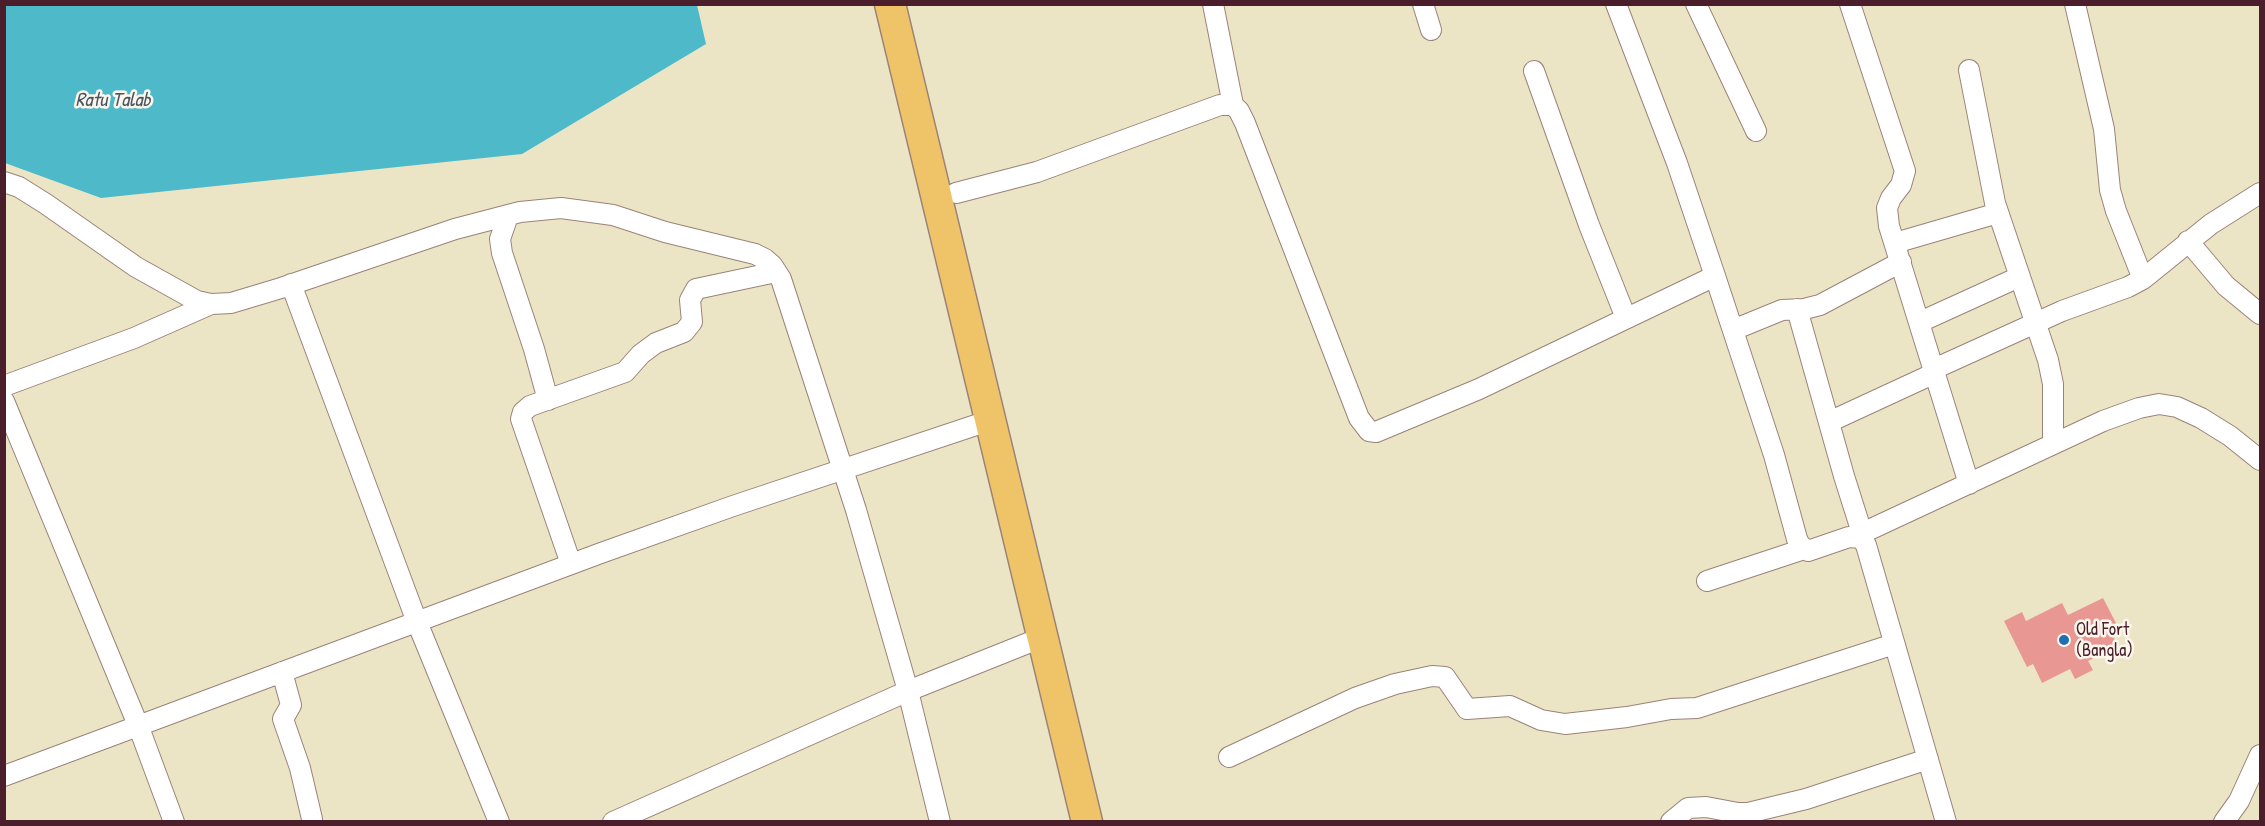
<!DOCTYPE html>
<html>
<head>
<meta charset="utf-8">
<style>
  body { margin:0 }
  #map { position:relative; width:2265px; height:826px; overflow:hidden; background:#ece5c5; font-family:"Patrick Hand",sans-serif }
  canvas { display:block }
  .frame { position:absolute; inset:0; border:6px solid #4a1f2b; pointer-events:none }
</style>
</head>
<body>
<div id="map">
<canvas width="2265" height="826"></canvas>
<div class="frame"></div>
</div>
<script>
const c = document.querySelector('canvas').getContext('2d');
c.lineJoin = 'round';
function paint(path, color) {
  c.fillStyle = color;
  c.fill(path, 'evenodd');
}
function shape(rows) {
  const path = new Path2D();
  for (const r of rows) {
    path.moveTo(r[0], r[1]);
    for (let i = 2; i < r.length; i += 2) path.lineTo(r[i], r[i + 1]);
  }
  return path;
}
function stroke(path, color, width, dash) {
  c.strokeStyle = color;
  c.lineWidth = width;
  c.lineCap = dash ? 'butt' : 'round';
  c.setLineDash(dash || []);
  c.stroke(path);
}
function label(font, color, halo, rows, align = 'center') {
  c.font = font + ' "Patrick Hand",sans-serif';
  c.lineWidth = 5;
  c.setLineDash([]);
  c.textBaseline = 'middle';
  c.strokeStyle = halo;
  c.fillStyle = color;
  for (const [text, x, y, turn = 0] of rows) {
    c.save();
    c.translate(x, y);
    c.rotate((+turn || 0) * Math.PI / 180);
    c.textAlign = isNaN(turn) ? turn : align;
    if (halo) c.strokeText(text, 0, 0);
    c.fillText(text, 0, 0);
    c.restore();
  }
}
paint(shape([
  [4,5,697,5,706,44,522,154,101,198,5,163]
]), '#4ebac9');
paint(shape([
  [2103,598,2116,623,2108,627,2118,646,2088,661,2093,670,2075,679,2070,669,2042,683,2033,664,2027,667,2004,621,2022,612,2026,621,2062,603,2068,615]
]), '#e99793');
const minor = shape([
  [1213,4,1233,105],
  [1423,4,1431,30],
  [1616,4,1677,163,1715,276,1774,455,1797,539,1800,545,1808,551,1849,537,1861,538,1866,545,1946,822],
  [1696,4,1756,131],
  [1850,4,1905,171,1901,185,1891,198,1887,208,1889,226,1969,484],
  [2075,4,2104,129,2110,190,2116,211,2143,279],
  [1969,70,1995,203,2048,360,2053,384,2053,444],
  [1534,71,1589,225,1626,318],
  [4,182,19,187,46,204,136,267,197,301,211,304,231,303,281,288,455,229,520,212,561,208,613,215,665,232,755,254,765,259,772,265,781,279,856,510,908,691,940,822],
  [956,193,1037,172,1220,105,1233,105,1239,111,1245,123,1359,418,1369,431,1376,432,1479,389,1715,276],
  [508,216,500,239,502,253,534,349,548,400],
  [2188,241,2226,286,2260,314],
  [1895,243,1998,213],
  [291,284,417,622,499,822],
  [1797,309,1844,476,1862,533],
  [1920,322,2019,277],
  [1733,330,1782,310,1804,309,1820,305,1901,262],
  [1934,369,2062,311,2128,287,2143,279,2211,224,2260,193],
  [4,386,134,338,211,304],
  [4,401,138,725,174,822],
  [1829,422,1935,373],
  [1856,536,2103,421,2139,408,2159,404,2177,407,2201,418,2230,436,2260,460],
  [571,564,521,419,523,412,530,406,625,372,641,354,656,343,684,332,692,322,690,300,696,289,776,272],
  [1707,581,1804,549],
  [282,672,291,705,283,719,300,768,312,819],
  [1229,757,1355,698,1395,684,1432,676,1445,677,1467,709,1510,706,1541,720,1565,724,1627,717,1671,709,1697,708,1894,644],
  [4,776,601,553,733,506,991,420],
  [613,822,908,691,1043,637],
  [1671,822,1688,808,1706,807,1738,813,1748,813,1806,799,1928,759],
  [2224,822,2239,801,2260,755]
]);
const highway = shape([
  [890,4,1087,822]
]);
stroke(minor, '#9b8278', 22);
stroke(highway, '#9b8278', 33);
stroke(minor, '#fff', 20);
stroke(highway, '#efc469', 30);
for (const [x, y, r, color] of [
  [2064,640,6,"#1f6fb2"]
]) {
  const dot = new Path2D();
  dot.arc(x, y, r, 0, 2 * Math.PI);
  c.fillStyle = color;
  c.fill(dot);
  stroke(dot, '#fbf7ec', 2);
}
label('18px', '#4a1f2b', '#fbf7ec', [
  ["Old Fort",2076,630],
  ["(Bangla)",2076,651]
], 'left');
label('italic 20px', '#4b5562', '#fbf7ec', [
  ["Ratu Talab",113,101]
]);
</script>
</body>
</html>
